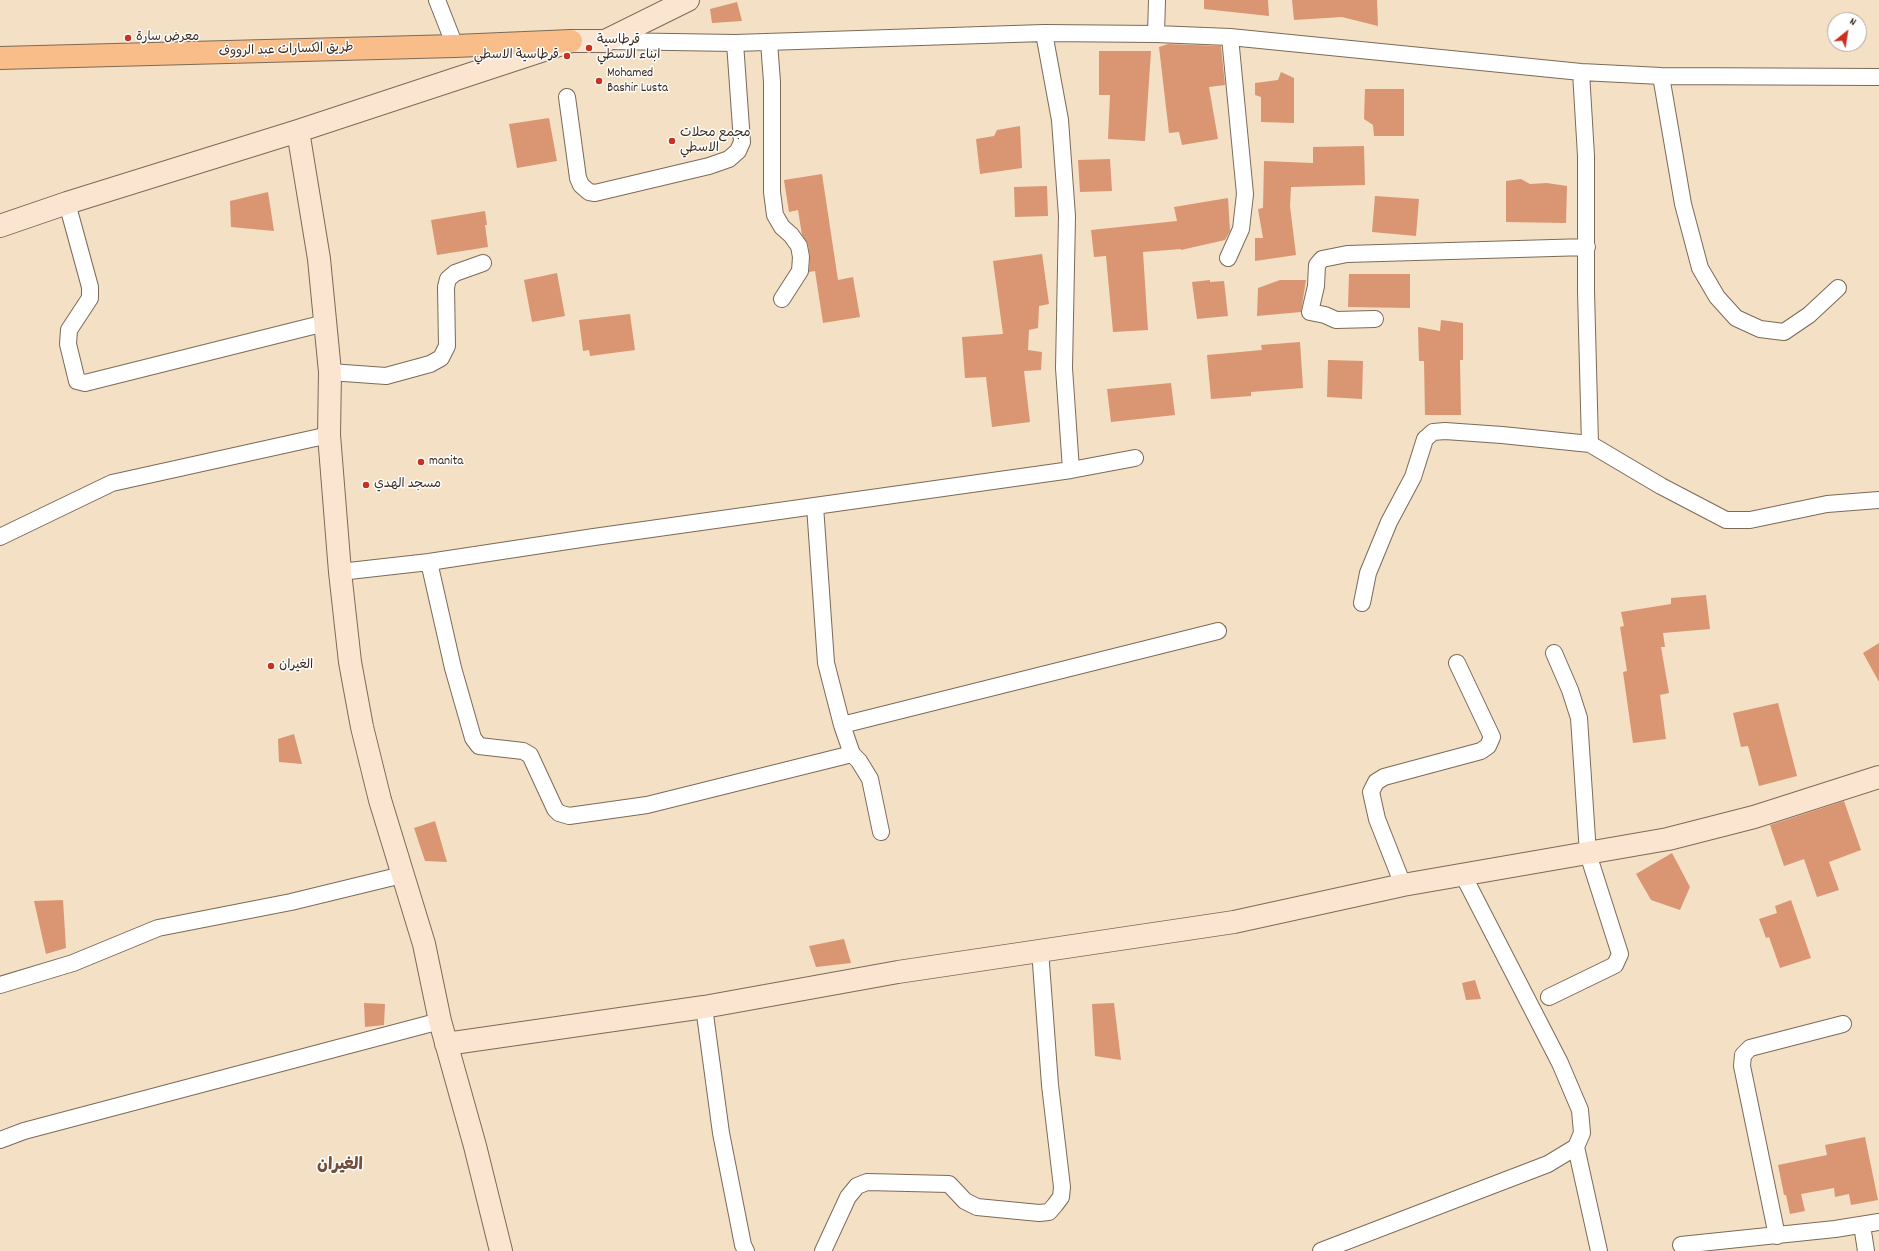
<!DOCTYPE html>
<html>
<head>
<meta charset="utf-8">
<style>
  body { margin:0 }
  #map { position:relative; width:1879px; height:1251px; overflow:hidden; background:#f4e0c5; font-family:Dekko,sans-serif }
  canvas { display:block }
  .north { position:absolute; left:1827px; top:12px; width:40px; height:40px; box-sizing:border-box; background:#fff; border:1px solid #b1aaa5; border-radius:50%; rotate:30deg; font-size:11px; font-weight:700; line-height:16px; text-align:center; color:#3b2a1e }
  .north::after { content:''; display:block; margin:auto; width:14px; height:18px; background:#c8321e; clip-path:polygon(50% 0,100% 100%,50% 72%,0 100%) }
</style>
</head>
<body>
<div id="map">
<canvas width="1879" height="1251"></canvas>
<div class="north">N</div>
</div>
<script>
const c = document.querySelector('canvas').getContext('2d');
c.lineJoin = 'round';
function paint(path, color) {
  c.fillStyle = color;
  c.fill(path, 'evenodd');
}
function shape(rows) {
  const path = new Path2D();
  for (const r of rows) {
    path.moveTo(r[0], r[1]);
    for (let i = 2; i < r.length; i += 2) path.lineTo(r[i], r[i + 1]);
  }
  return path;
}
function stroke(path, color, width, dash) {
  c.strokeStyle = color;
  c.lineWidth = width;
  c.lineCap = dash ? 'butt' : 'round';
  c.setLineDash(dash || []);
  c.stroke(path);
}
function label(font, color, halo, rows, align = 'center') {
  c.font = font + ' Dekko,"Playpen Sans Arabic",sans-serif';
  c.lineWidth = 3;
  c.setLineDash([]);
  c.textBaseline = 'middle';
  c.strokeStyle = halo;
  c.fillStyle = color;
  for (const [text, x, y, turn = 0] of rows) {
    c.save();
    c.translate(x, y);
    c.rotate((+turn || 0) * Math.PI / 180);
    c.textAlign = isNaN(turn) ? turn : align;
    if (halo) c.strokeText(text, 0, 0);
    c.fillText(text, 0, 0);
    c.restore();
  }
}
paint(shape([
  [1204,0,1268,0,1269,16,1204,9],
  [1292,0,1377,0,1378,26,1342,17,1294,20],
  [737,2,742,21,712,23,710,9],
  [1168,44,1221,46,1225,85,1209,87,1218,139,1182,145,1179,132,1169,133,1159,47],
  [1099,51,1151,51,1145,141,1108,139,1110,95,1099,95],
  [1281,72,1294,78,1294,123,1261,122,1261,97,1255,95,1255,83,1278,80],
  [1365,89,1404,89,1404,136,1374,136,1373,125,1364,119],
  [549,118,557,161,517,168,509,124],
  [1020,126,1022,168,980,174,976,139,994,136,997,130],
  [1364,146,1365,185,1291,187,1290,206,1296,255,1255,261,1255,238,1263,238,1258,209,1263,208,1264,161,1313,163,1313,147],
  [1110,159,1112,191,1080,192,1078,160],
  [822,174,838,280,853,277,860,317,823,323,815,271,809,272,810,257,808,244,802,235,798,210,789,212,784,180],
  [1521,179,1530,184,1547,183,1567,186,1566,223,1506,222,1506,181],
  [1047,186,1048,216,1015,217,1014,187],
  [268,192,274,231,231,227,230,201],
  [1375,196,1419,199,1416,236,1372,232],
  [1228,198,1230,231,1225,240,1181,250,1181,249,1143,252,1148,330,1113,332,1106,256,1094,257,1091,230,1177,221,1174,207],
  [485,211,487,225,485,225,488,247,437,255,431,220],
  [1042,254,1049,304,1039,306,1038,328,1029,330,1028,350,1042,352,1041,370,1024,371,1030,422,992,427,986,377,965,378,962,337,1003,334,993,261],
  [557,273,565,316,532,322,524,280],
  [1349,274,1410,274,1410,308,1348,307],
  [1210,280,1210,282,1224,281,1228,316,1197,319,1192,282],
  [1280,280,1306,280,1301,312,1257,316,1258,288],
  [630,314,635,350,590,356,589,350,583,351,579,320],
  [1441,320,1463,323,1463,360,1460,360,1461,415,1425,415,1424,361,1419,361,1418,327,1440,331],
  [1300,342,1303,388,1251,392,1251,396,1211,399,1207,355,1262,350,1261,345],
  [1328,360,1363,361,1362,399,1327,397],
  [1171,383,1175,415,1111,422,1107,389],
  [1706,595,1710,629,1663,633,1665,647,1661,647,1669,693,1660,695,1666,739,1633,743,1623,672,1627,671,1620,627,1624,626,1621,612,1671,604,1671,598],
  [1879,643,1879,682,1863,653],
  [1778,703,1797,776,1759,786,1748,746,1741,747,1733,713],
  [294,734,302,764,279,762,278,739],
  [1844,801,1861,850,1829,862,1839,890,1817,897,1804,859,1784,866,1770,825],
  [435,821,447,862,425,861,414,828],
  [1672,853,1690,887,1680,910,1651,900,1636,874],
  [63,900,66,948,46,954,34,901],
  [1791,900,1811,958,1780,968,1769,937,1766,938,1759,919,1777,913,1775,906],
  [844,939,851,963,816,967,809,946],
  [1475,980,1481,999,1466,1000,1462,983],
  [364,1003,385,1004,384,1025,365,1027],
  [1114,1003,1121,1060,1095,1056,1092,1004],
  [1865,1137,1878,1200,1851,1205,1849,1194,1835,1197,1834,1188,1801,1194,1805,1211,1790,1214,1786,1195,1784,1195,1778,1165,1827,1155,1825,1145]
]), '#da9573');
const street = shape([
  [437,0,455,46],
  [1044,33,1060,120,1067,216,1064,368,1071,470],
  [1156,34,1157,0],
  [609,41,735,43,1044,33,1156,34,1230,37,1581,72,1661,76,1879,77],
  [769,42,772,82,772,192,775,215,782,227,791,235,799,246,801,257,800,271,782,299],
  [1581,72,1586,156,1586,291,1590,444],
  [1661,76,1683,204,1700,268,1717,297,1736,318,1760,329,1784,332,1809,315,1838,288],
  [567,97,578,178,581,185,589,192,595,193,709,166,729,159,738,151,742,142,735,43],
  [67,203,90,287,90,298,69,330,68,344,77,381,85,383,325,323],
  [1228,258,1241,229,1245,194,1230,37],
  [1375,319,1336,320,1325,315,1310,312,1316,286,1317,265,1322,259,1347,254,1587,247],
  [330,372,386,376,430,364,441,358,447,346,446,287,448,279,455,273,483,263],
  [815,506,826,663,842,725,1218,631],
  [0,537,112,483,329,435],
  [429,562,453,668,473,738,479,746,523,751,530,755,555,809,559,813,569,816,647,805,852,754],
  [340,572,429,562,594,537,1071,470,1135,458],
  [1362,603,1368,573,1389,522,1413,477,1425,439,1433,432,1445,431,1502,435,1590,444,1661,486,1726,520,1750,520,1827,504,1879,500],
  [842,725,852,754,859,761,870,779,881,832],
  [1403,885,1377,819,1371,792,1376,782,1384,777,1481,751,1488,746,1492,737,1457,663],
  [0,985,73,963,158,928,291,902,402,875],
  [1549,997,1615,965,1620,954,1588,854,1579,718,1570,690,1554,653],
  [704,1007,721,1133,743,1245,746,1251],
  [0,1140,24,1131,440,1021],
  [1576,1147,1599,1251],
  [1862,1225,1866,1251],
  [1777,1236,1742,1066,1743,1055,1750,1048,1843,1024],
  [1681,1245,1835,1229,1879,1222],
  [823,1251,848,1197,857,1186,867,1182,949,1184,965,1201,977,1207,1039,1213,1049,1212,1055,1205,1061,1197,1062,1187,1050,1085,1040,950],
  [1321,1251,1548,1164,1576,1147,1582,1133,1580,1110,1560,1063,1463,875]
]);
const secondary = shape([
  [298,131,319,259,330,372,329,435,340,572,350,662,362,727,380,800,424,944,440,1021,475,1146,501,1251],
  [0,226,67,203,298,131,571,41,605,41,688,0],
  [446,1044,704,1007,898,972,1234,922,1403,885,1668,839,1754,817,1879,777]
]);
const primary = shape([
  [0,58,455,46,571,41]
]);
stroke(street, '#7c6a58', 18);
stroke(secondary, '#7c6a58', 24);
stroke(primary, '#7c6a58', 24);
stroke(street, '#fff', 16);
stroke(secondary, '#fce5d0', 22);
stroke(primary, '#f8bd89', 22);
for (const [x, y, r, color] of [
  [128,38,4,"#c8321e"],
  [589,48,4,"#c8321e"],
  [567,56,4,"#c8321e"],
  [599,81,4,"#c8321e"],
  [672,141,4,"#c8321e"],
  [421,462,4,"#c8321e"],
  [366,485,4,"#c8321e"],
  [271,666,4,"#c8321e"]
]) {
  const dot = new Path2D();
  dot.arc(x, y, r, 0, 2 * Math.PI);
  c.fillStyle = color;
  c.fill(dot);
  stroke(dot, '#fff', 1.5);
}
label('13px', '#3b2a1e', '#fff', [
  ["معرض سارة",136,38],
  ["قرطاسية",597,41],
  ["ابناء الاسطي",597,56],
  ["قرطاسية الاسطي",559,56,"right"],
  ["Mohamed",607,74],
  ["Bashir Lusta",607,89],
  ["مجمع محلات",680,134],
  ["الاسطي",680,149],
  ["manita",429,462],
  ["مسجد الهدي",374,485],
  ["الغيران",279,666]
], 'left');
label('13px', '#3b2a1e', '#fff', [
  ["طريق الكسارات عبد الرووف",286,51,-2]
]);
label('bold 17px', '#734f3c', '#fff', [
  ["الغيران",340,1167]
]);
</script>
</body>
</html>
